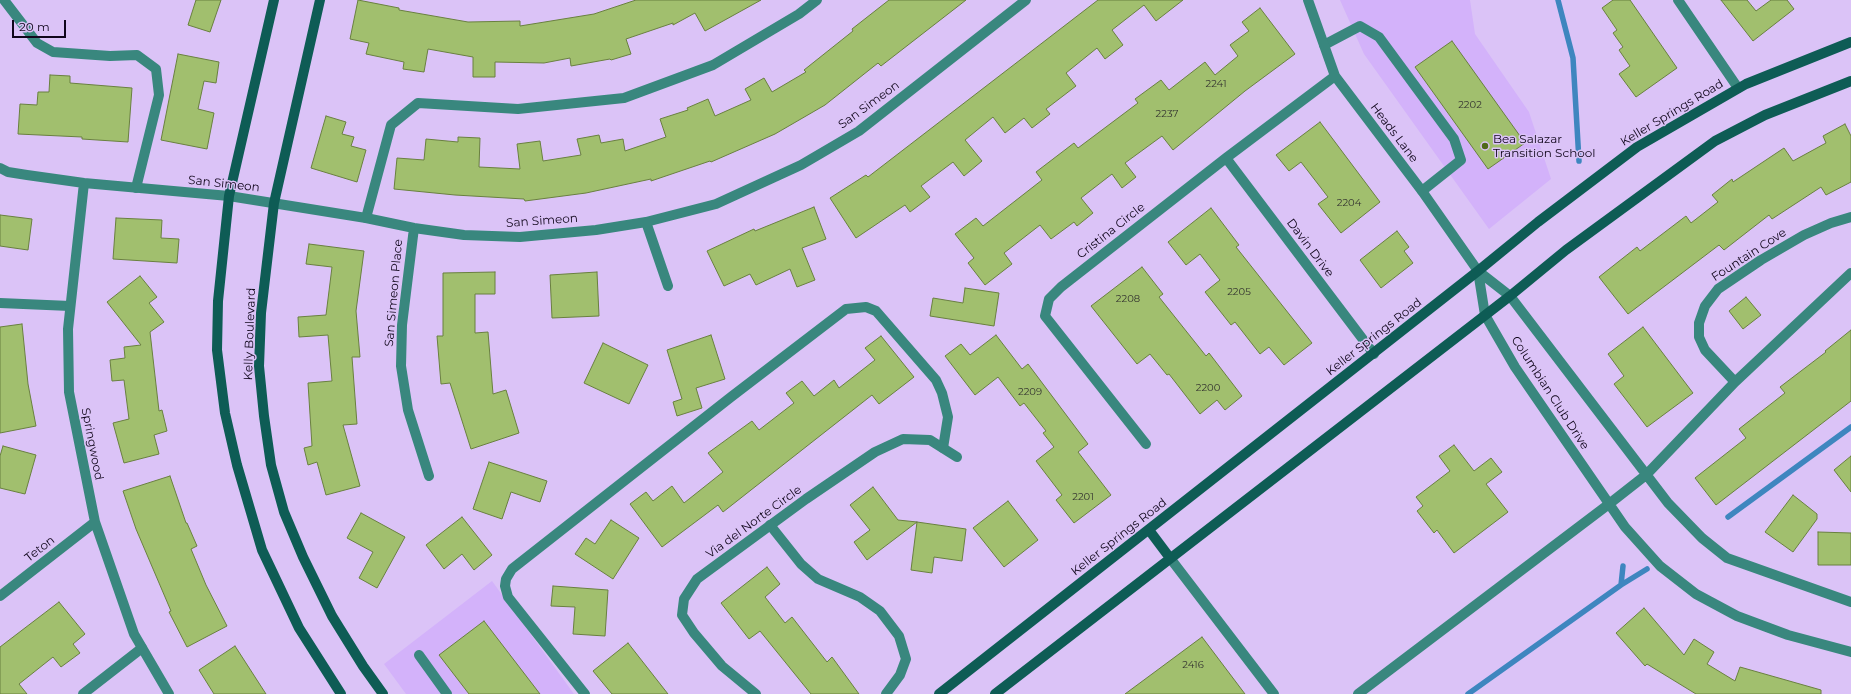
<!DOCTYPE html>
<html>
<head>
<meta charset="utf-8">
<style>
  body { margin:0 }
  #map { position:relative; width:1851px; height:694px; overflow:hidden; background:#dbc3f7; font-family:Montserrat,sans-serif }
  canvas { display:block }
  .scale { position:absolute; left:12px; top:20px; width:54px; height:18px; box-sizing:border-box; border:2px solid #10061b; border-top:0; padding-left:5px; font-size:12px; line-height:14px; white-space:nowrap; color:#10061b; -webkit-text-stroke:3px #dbc3f7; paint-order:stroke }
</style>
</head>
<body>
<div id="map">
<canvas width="1851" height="694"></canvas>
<div class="scale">20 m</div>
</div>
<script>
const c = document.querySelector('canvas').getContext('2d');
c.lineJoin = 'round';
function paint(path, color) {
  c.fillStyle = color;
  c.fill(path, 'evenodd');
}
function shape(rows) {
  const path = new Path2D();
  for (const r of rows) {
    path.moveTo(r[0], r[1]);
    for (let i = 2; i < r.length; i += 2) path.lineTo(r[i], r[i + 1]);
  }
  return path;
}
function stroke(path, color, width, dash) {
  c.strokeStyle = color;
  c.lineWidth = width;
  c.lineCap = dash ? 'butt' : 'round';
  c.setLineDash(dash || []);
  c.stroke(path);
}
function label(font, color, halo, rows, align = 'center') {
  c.font = font + ' Montserrat,sans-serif';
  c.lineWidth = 3;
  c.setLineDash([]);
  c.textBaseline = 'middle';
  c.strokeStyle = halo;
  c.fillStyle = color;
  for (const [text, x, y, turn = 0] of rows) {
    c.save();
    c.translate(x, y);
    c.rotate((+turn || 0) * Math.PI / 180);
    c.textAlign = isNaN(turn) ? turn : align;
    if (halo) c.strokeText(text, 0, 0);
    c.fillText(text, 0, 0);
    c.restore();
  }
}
paint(shape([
  [1340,0,1470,0,1475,34,1529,112,1551,179,1489,229,1364,54],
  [492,581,574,694,406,694,384,664]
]), '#d3b2fa');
stroke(shape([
  [1558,0,1573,58,1579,161],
  [1728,517,1851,427],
  [1621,585,1623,566],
  [1468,694,1621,585,1647,569]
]), '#3e86bf', 5.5);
const building = shape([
  [196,0,221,0,210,32,188,25,196,0],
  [358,0,399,8,399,10,468,22,520,21,520,26,594,14,636,0,761,0,705,31,695,13,673,25,673,23,626,39,631,54,611,60,610,59,571,66,570,58,544,63,495,62,495,77,473,77,473,57,428,49,424,72,403,69,404,62,366,54,369,43,350,39,358,0],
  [889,0,966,0,881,66,878,63,825,105,775,134,711,162,710,161,651,181,651,179,586,193,525,201,524,199,455,195,394,189,397,158,424,160,426,139,458,142,458,137,480,138,479,167,520,169,517,144,540,141,543,161,581,155,577,139,599,135,601,143,623,139,625,151,666,137,660,119,688,110,687,108,708,99,715,116,751,100,745,89,764,78,772,92,806,72,804,70,853,31,852,29,889,0],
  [1098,0,1183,0,1156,21,1144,5,1112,30,1123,45,1105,59,1097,48,1066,73,1076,86,1046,109,1050,114,1032,128,1024,118,1005,133,993,117,965,140,982,161,964,176,953,162,921,186,930,197,910,212,905,205,856,238,830,198,866,175,868,177,1098,0],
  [1613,0,1630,0,1677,68,1636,97,1619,74,1630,66,1619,50,1623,47,1613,33,1617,30,1602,8,1613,0],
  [1721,0,1747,0,1756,11,1771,0,1787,0,1794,9,1753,41,1721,0],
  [1260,8,1295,54,1245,91,1173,150,1162,136,1125,163,1136,177,1122,188,1112,174,1081,198,1093,213,1077,226,1074,222,1051,239,1040,225,1004,253,1012,264,985,285,968,263,974,258,955,234,976,218,983,226,1042,180,1036,172,1074,143,1078,148,1138,103,1135,99,1161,80,1169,90,1205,62,1215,75,1238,56,1230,45,1249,31,1242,22,1260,8],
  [1452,41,1525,143,1488,169,1415,67,1452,41],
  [178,54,219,62,216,83,204,81,198,109,214,113,207,149,161,140,178,54],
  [50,75,70,76,70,83,132,88,128,142,82,139,82,137,18,134,20,104,37,105,38,92,49,92,50,75],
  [326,116,346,122,342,134,354,137,351,146,366,150,357,182,311,168,326,116],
  [1320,122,1380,202,1341,233,1318,204,1328,197,1301,162,1289,171,1276,155,1320,122],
  [1845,124,1851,136,1851,182,1826,195,1821,187,1772,219,1769,215,1724,250,1719,245,1628,314,1599,277,1637,247,1640,251,1686,216,1691,223,1718,202,1712,195,1732,179,1733,182,1784,148,1793,161,1826,143,1823,136,1845,124],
  [814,207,826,239,802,248,815,280,797,287,790,269,756,285,750,274,724,286,707,251,754,229,755,231,814,207],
  [1211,208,1239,245,1236,247,1312,343,1284,365,1269,347,1260,354,1235,322,1231,325,1205,292,1220,280,1200,254,1186,265,1168,242,1211,208],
  [0,215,32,219,28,250,0,246,0,215],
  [116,218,162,220,161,238,179,239,177,263,113,259,116,218],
  [1397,231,1409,247,1404,251,1413,263,1381,288,1360,260,1397,231],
  [309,244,364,251,356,311,360,357,352,357,357,424,343,425,360,486,326,495,317,462,308,465,304,448,312,446,308,383,332,381,328,335,299,337,298,317,326,315,332,267,306,264,309,244],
  [1142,267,1163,294,1159,297,1206,356,1209,353,1242,396,1225,410,1217,400,1200,414,1169,374,1167,375,1150,354,1137,364,1091,306,1142,267],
  [495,272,495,294,475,294,475,333,488,332,493,394,506,390,519,433,471,449,450,383,441,384,437,336,443,336,443,273,495,272],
  [597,272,599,316,552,318,550,275,597,272],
  [140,276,157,297,149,303,164,322,150,332,159,411,162,410,167,431,154,435,159,454,124,463,113,423,129,419,124,380,112,381,110,360,125,358,124,347,141,345,107,302,140,276],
  [965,288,999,293,994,326,930,316,933,298,963,303,965,288],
  [1746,297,1761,315,1743,329,1729,311,1746,297],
  [22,324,28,384,36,426,0,433,0,327,22,324],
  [1643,327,1693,393,1647,427,1614,384,1624,376,1608,354,1643,327],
  [1851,330,1851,401,1716,505,1695,478,1746,438,1739,429,1785,393,1780,387,1826,352,1825,351,1851,330],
  [711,335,725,379,696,388,702,408,677,416,673,402,682,399,667,350,711,335],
  [996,335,1022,369,1028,364,1088,444,1078,452,1111,495,1074,523,1056,500,1062,495,1036,461,1054,447,1043,433,1046,431,1024,403,1020,406,998,377,975,395,945,356,961,344,970,355,996,335],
  [881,336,914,377,879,404,872,395,723,512,718,505,662,547,630,504,646,492,653,501,672,486,684,503,723,472,708,453,752,421,759,430,794,403,786,393,802,381,814,396,834,380,839,388,875,360,865,348,881,336],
  [603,343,648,365,629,404,584,383,603,343],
  [1454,445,1474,471,1491,458,1502,472,1486,484,1508,512,1454,553,1437,530,1434,533,1417,511,1423,506,1416,497,1450,471,1439,456,1454,445],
  [3,446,36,455,25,494,0,488,0,456,3,446],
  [1851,456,1851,492,1834,470,1851,456],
  [489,462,547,481,540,502,511,492,502,519,473,509,489,462],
  [170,476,186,523,187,523,197,546,191,549,206,585,227,626,187,647,169,612,171,611,136,529,123,491,170,476],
  [873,487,898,520,917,522,867,560,854,542,870,530,850,505,873,487],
  [1793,495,1817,514,1817,519,1793,552,1765,532,1793,495],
  [1008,501,1038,540,1004,567,973,528,1008,501],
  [361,513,405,537,377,588,359,578,373,552,347,538,361,513],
  [462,517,492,555,474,570,462,554,444,569,426,545,462,517],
  [611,520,639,538,613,579,575,554,586,538,595,544,611,520],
  [917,522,966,529,962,561,934,557,932,573,911,570,917,522],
  [1818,532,1851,533,1851,565,1818,565,1818,532],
  [767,567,780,584,765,597,785,623,792,617,827,662,832,657,859,694,811,694,760,631,749,639,721,603,767,567],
  [553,586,608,590,605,636,573,634,575,607,551,606,553,586],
  [59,602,85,634,73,644,80,653,61,667,53,657,19,684,27,694,0,694,0,647,59,602],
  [1644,608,1684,655,1694,639,1714,652,1707,664,1735,681,1740,667,1821,690,1821,694,1696,694,1647,664,1645,666,1616,633,1644,608],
  [484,621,540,694,469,694,439,655,484,621],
  [1202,637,1245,694,1125,694,1202,637],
  [628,643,668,694,612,694,593,671,628,643],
  [235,646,266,694,214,694,199,670,235,646]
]);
paint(building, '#a1bf6e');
stroke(building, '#69803f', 1);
stroke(shape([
  [4,0,37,43,53,52,110,56,137,55,156,69,159,95,136,188],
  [1324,45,1360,26,1379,37,1454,139,1461,160,1422,191],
  [366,218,391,125,418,103,518,109,624,98,713,65,799,14,817,0],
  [0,303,70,306],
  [770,525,801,564,818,579,860,597,880,611,899,636,906,659,900,675,886,694],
  [1170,558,1274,694],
  [419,655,447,694],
  [83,694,142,648],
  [585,694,508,597,505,586,506,579,512,569,731,397,846,309,866,307,876,311,936,380,942,393,948,417,943,448],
  [1358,694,1609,504]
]), '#39877e', 10);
stroke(shape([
  [1308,0,1335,76,1422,191,1478,271,1510,296,1668,503,1702,538,1727,558,1851,602],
  [1678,0,1738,88],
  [1226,158,1374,354],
  [0,168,8,172,27,175,84,183,229,196,366,218,414,228,464,235,520,237,596,230,646,222,716,204,801,165,859,131,1026,0],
  [84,183,68,329,69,392,95,522,134,634,169,694],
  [646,222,668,286],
  [414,228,402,325,401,366,408,410,429,476],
  [1478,271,1485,315,1515,367,1625,527,1660,566,1696,594,1737,616,1788,635,1851,652],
  [1735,382,1705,350,1699,337,1699,323,1705,306,1718,289,1761,260,1804,235,1831,223,1851,217],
  [1146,444,1045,316,1049,299,1061,287,1226,158,1335,76],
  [1609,504,1646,475,1735,382,1851,273],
  [0,596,95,522],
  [756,694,722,666,694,633,682,615,684,599,697,579,806,499,875,452,903,439,930,440,957,457]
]), '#39877e', 10);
stroke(shape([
  [274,0,229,196,218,301,217,350,225,413,237,465,262,550,299,628,341,694],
  [320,0,274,203,261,313,259,366,264,416,271,465,284,512,303,557,332,616,363,666,383,694],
  [1149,530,1170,558],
  [939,694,1478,271,1538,222,1637,147,1746,84,1851,42],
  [995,694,1510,296,1566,250,1715,141,1765,115,1851,81]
]), '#0e5c55', 10);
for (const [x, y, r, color] of [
  [1485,146,4,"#50691a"]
]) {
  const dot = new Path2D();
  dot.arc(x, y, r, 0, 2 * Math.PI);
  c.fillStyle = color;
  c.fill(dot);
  stroke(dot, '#dbc3f7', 1.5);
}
label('10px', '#343430', null, [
  ["2241",1216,84],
  ["2202",1470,105],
  ["2237",1167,114],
  ["2204",1349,203],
  ["2205",1239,292],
  ["2208",1128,299],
  ["2200",1208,388],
  ["2209",1030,392],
  ["2201",1083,497],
  ["2416",1193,665]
]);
label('12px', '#10061b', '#dbc3f7', [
  ["San Simeon",869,105,-36],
  ["Keller Springs Road",1672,113,-31],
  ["Heads Lane",1394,133,53],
  ["San Simeon",224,184,6],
  ["San Simeon",542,221,-4],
  ["Cristina Circle",1111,231,-38],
  ["Davin Drive",1310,248,53],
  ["Fountain Cove",1749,255,-33],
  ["San Simeon Place",394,293,-85],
  ["Kelly Boulevard",250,334,-88],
  ["Keller Springs Road",1374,337,-38],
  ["Columbian Club Drive",1550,393,57],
  ["Springwood",92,444,79],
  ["Via del Norte Circle",754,522,-36],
  ["Keller Springs Road",1119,537,-38],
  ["Teton",40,549,-38]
]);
label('12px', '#10061b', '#dbc3f7', [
  ["Bea Salazar",1493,139],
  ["Transition School",1493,153]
], 'left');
</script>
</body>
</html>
